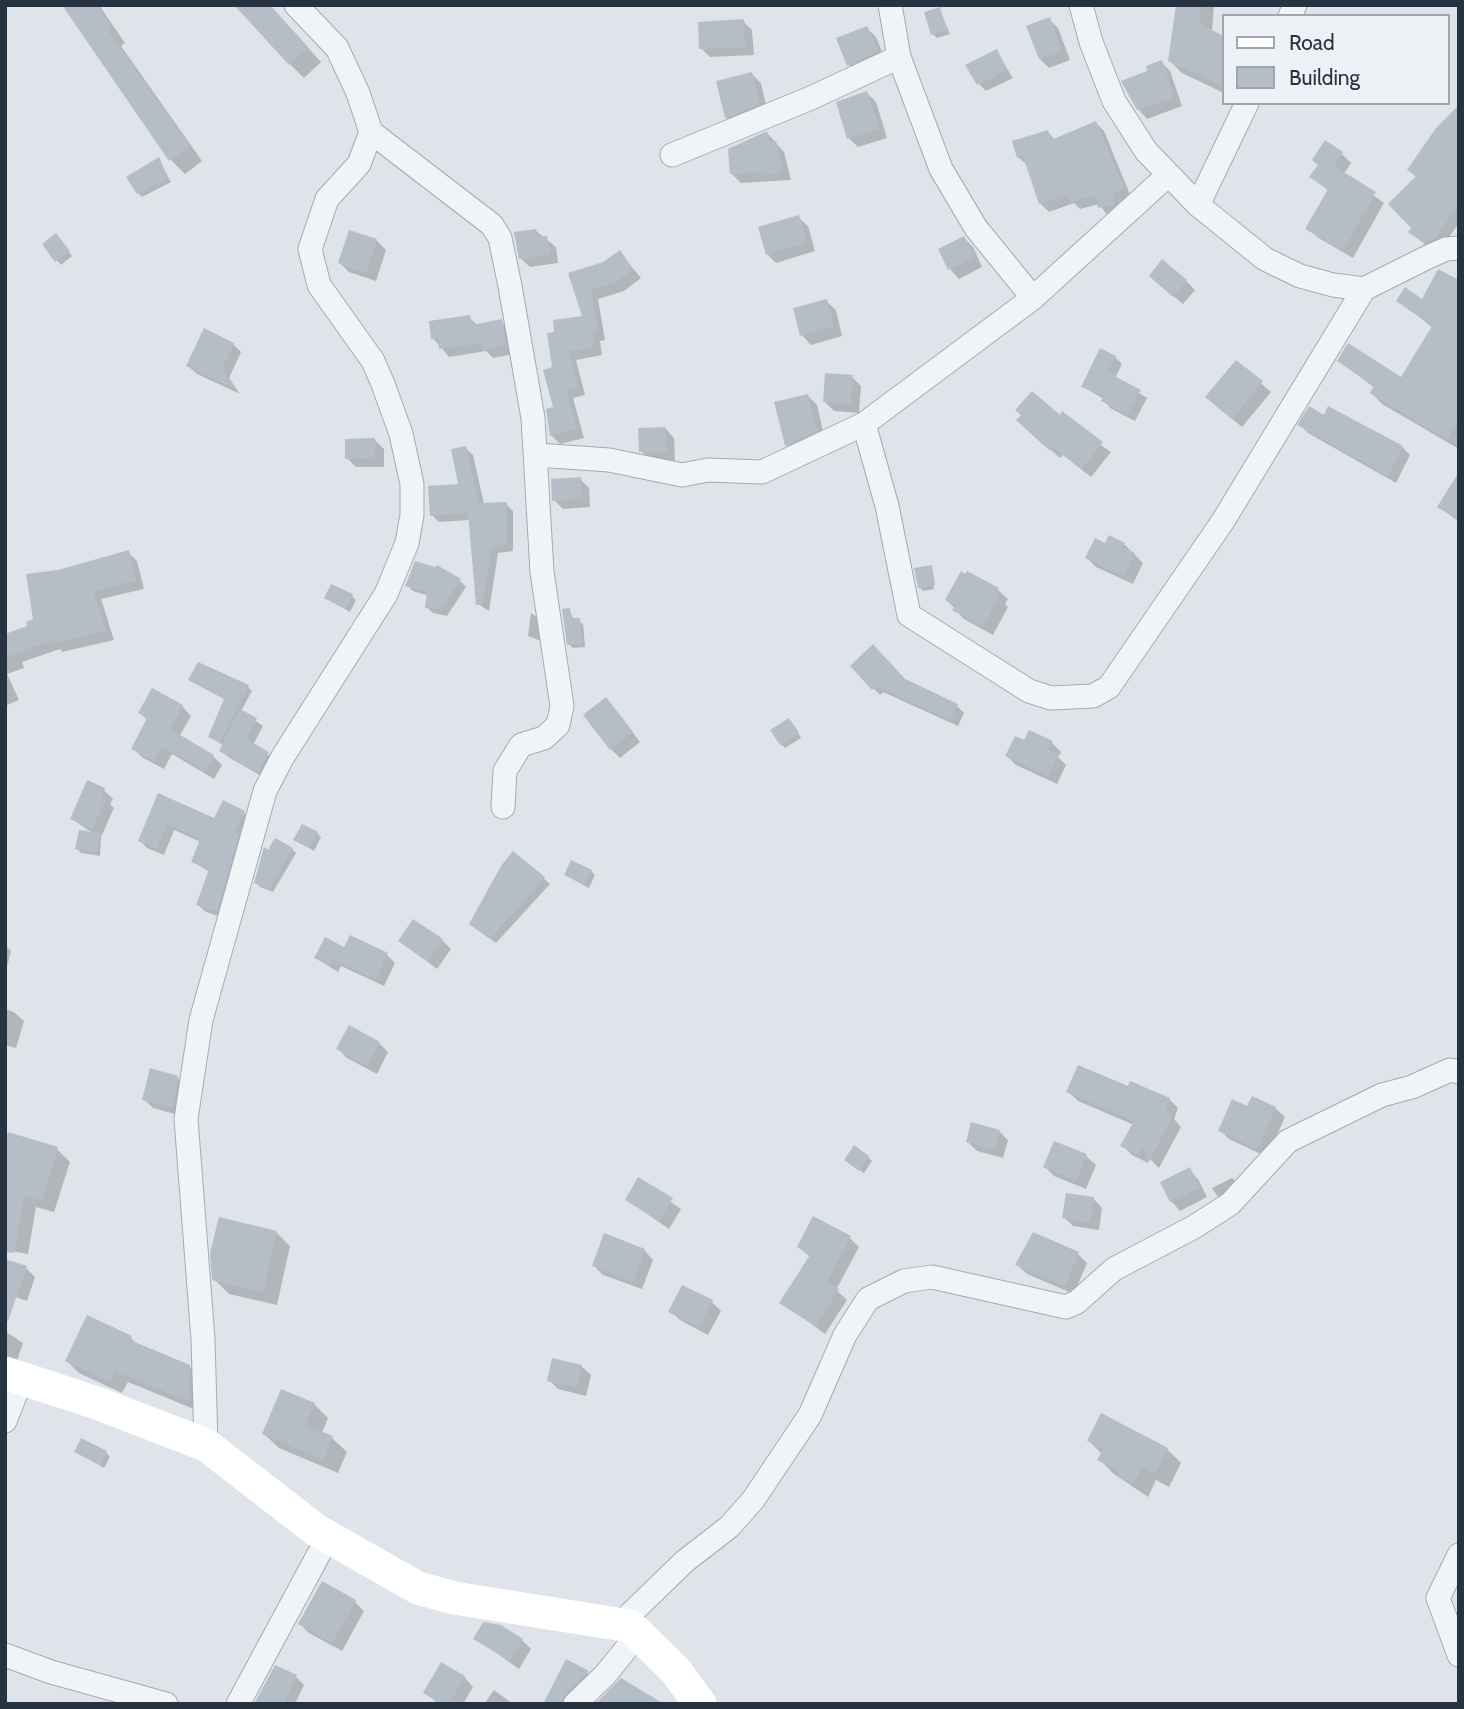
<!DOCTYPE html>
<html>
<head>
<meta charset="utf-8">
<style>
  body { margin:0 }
  #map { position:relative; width:1464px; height:1709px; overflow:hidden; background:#dee4e9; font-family:Cabin,sans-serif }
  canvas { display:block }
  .frame { position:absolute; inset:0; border:7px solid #263341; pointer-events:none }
  .legend { position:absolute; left:1222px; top:14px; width:228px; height:91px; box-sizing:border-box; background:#eef2f6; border:2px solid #9ea6ae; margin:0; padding:9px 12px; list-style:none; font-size:21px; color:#263341 }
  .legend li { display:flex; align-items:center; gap:14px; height:35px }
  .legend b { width:35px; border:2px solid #9ea6ae }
</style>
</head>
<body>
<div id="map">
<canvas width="1464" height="1709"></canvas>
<div class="frame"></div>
<ul class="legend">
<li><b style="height:9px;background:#fff"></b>Road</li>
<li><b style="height:19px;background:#b5bec6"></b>Building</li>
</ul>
</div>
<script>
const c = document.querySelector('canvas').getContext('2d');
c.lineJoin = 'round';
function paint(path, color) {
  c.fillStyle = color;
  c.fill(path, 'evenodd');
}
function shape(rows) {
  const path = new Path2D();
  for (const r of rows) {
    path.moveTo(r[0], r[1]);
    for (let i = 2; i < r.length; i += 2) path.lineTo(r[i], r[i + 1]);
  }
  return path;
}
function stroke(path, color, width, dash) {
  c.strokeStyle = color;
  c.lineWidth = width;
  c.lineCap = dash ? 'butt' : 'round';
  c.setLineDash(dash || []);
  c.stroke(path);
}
paint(shape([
  [64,5,99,5,125,43,121,46,202,161,185,174,171,160],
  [269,5,321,62,304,78,290,64],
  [1178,5,1214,5,1212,32,1224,38,1224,93,1182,73,1169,60],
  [939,9,950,34,937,38,933,34],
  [1049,19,1058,28,1070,60,1049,68,1040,59],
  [743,21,752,30,754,55,710,57,701,48],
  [867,28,876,37,886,61,858,74,849,65],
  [997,52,1013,78,986,91,979,84],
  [1161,62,1170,71,1182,106,1147,119,1138,109,1150,72],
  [752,74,761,83,768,113,736,126,726,117],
  [867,93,876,102,887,138,858,147,849,138],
  [1459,108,1459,223,1442,247,1433,251,1410,232,1413,228,1417,178,1409,170],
  [1096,123,1104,131,1131,197,1119,202,1122,213,1108,216,1099,204,1080,209,1074,203,1049,212,1040,203,1027,165,1018,157,1048,132,1055,140],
  [767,133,784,152,791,180,741,183,732,174],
  [1342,154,1351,163,1344,174,1384,203,1353,258,1317,237,1308,228,1329,191,1311,177],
  [159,160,171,182,142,197,138,193],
  [798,217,808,226,815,251,776,263,767,254],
  [536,231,556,247,558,263,530,267,520,258],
  [964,238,973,247,982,267,959,279,950,269,940,250],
  [60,239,72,256,61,265,44,245],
  [376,240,386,250,376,281,349,272,340,263],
  [619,252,641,278,624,291,598,299,605,340,600,341,602,355,576,360,585,395,573,398,584,438,560,444,552,436,548,410,555,408,556,333,585,317,571,274,604,263],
  [1186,281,1195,290,1183,304,1160,285],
  [1459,282,1459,449,1382,404,1372,393,1375,388,1339,361,1402,379,1433,328,1398,300,1423,302],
  [826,301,836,310,842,336,811,345,802,335],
  [469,317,478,326,501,321,510,330,514,354,493,358,486,351,449,357,433,338],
  [233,344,241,352,229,378,240,394,197,374,188,366],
  [1115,357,1122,364,1115,378,1147,398,1135,421,1110,408,1104,399,1083,387],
  [1236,362,1271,392,1242,427,1216,406],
  [852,377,861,386,859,413,834,411,825,402],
  [808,396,817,405,825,440,795,454,786,445],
  [1324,417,1402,447,1410,455,1396,483,1308,433,1300,425],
  [1061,418,1111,452,1091,477,1063,455,1060,458,1028,429],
  [665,428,674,438,675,461,650,460,641,451],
  [375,440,384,449,384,467,356,467,347,458],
  [465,448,473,455,484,504,506,504,513,511,513,551,498,553,489,611,478,604,470,520,439,522,432,515,461,486],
  [580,479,589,488,590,507,563,509,554,500],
  [1459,496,1459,522,1439,507],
  [1124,544,1143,563,1133,584,1096,567,1087,558,1105,545],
  [128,552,137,561,144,589,101,599,114,640,62,652,60,649,22,662,24,668,7,674,19,700,5,706,5,636,30,628,58,571],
  [932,567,934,589,923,591,919,587],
  [967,573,998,590,1008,599,1005,604,1008,607,993,635,964,619,947,600],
  [460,581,466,587,447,616,433,613,427,607,429,596,413,591,407,585],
  [352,596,356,600,350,612,326,598],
  [569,610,574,620,583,624,585,647,573,648,569,644],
  [531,613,537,617,541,641,528,636],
  [852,666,957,706,964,713,958,726,883,692,880,695],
  [190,680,248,687,252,691,241,711,263,726,253,745,275,760,265,778,228,757,222,751,224,746,210,737,226,700],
  [182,706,191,716,179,737,213,756,222,765,214,779,172,754,164,769,143,758,134,749,148,721,140,713],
  [615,709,640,742,620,758,611,749],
  [793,724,801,738,785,748,781,744],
  [1025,743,1052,743,1061,752,1058,757,1066,765,1057,784,1016,765,1007,756],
  [104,790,113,799,110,804,114,808,101,837,100,856,81,853,77,849,91,832,72,819],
  [158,796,215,820,244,813,251,820,224,918,206,912,198,905,210,872,193,862,201,842,174,830,164,855,147,848,140,841],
  [317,833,321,837,314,851,295,840],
  [292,849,296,853,273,892,260,887,256,883,269,852],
  [514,853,550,884,496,943,477,929],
  [591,871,595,875,589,888,566,875],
  [442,940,451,949,437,969,400,941],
  [5,945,11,951,5,975],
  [345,949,387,955,395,963,384,986,341,966,338,972,316,958],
  [5,1009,14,1012,24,1021,16,1048,5,1045],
  [379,1043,388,1052,377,1074,347,1058,338,1049],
  [177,1077,187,1087,182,1116,153,1108,144,1099],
  [1129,1088,1169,1099,1178,1108,1174,1119,1181,1127,1159,1168,1150,1159,1148,1163,1132,1155,1123,1146,1134,1125,1078,1101,1069,1092],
  [1275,1108,1285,1117,1267,1157,1229,1139,1220,1130,1248,1109],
  [999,1131,1008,1140,1003,1158,977,1151,968,1142],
  [9,1134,57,1149,70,1162,54,1212,36,1207,28,1254,5,1250],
  [1055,1143,1086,1156,1096,1165,1086,1189,1054,1176,1045,1167],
  [868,1157,872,1161,864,1173,850,1164],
  [1189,1170,1198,1179,1207,1197,1180,1211,1171,1201],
  [1232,1178,1236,1182,1220,1200,1212,1188],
  [639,1180,681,1209,669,1229,627,1200],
  [1093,1198,1102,1208,1099,1230,1073,1226,1064,1217],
  [276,1232,290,1246,277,1305,229,1294,214,1279],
  [850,1238,859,1247,836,1290,847,1300,825,1334,782,1302,811,1258,799,1247],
  [644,1250,653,1260,642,1289,603,1275,594,1266],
  [1078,1254,1087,1263,1074,1294,1027,1274,1017,1265],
  [26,1268,35,1277,27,1301,6,1294],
  [712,1302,721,1311,708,1335,680,1320,670,1311],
  [5,1331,23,1343,17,1361,5,1357],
  [131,1338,139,1346,189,1366,201,1379,201,1412,128,1382,122,1393,79,1373,67,1361],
  [581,1366,591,1375,586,1396,558,1389,549,1380],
  [314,1404,328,1418,322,1433,332,1438,347,1452,338,1473,279,1448,264,1434],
  [1089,1441,1167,1449,1181,1463,1169,1487,1156,1480,1148,1497,1114,1474,1100,1460,1102,1454],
  [76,1452,106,1452,110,1457,104,1468],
  [355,1602,364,1611,342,1651,309,1633,300,1624],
  [475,1638,522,1640,531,1649,519,1669],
  [567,1662,588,1673,597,1681,574,1704,557,1704],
  [296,1677,304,1685,295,1704,256,1704],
  [464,1677,473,1687,463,1704,438,1704,425,1692],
  [494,1690,513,1704,484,1704]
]), '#0003');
paint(shape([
  [62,5,97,5,112,28,108,31,190,146,169,161],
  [234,5,270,5,308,47,289,65],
  [1176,5,1201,5,1200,24,1224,36,1224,87,1168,61],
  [940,7,947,30,931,35,924,12],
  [1050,17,1062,51,1039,59,1026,26],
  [744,19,745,47,699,49,698,22],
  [867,26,878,51,847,66,836,38],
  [997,49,1007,70,977,85,965,65],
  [1162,60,1174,97,1137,110,1121,81,1147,71,1146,66],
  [752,72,760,104,725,118,716,81],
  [867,91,879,129,847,139,836,102],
  [1459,105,1459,204,1434,239,1424,243,1408,232,1411,228,1388,204,1416,176,1407,170,1436,128],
  [1096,121,1124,188,1112,193,1114,205,1098,208,1096,195,1070,202,1068,194,1039,204,1023,156,1017,158,1012,141,1048,130,1051,140],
  [767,131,770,142,776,141,783,171,767,175,766,171,730,174,728,149],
  [1325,140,1343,152,1334,166,1376,192,1343,250,1305,229,1328,189,1309,177,1318,165,1312,160],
  [159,157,168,178,137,194,126,177],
  [799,215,807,242,766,255,758,227],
  [536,229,538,237,547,236,550,254,519,259,514,232],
  [349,230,377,239,366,273,338,263],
  [56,233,70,251,55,262,42,244],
  [964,236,975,257,948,270,938,249],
  [620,250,633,269,616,282,591,290,598,331,592,333,594,347,568,351,578,386,566,390,577,429,550,436,546,409,553,407,543,370,552,367,547,333,554,332,553,320,582,316,568,273,603,262],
  [1162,259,1187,280,1173,297,1149,276],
  [1438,269,1459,280,1459,416,1447,440,1370,393,1374,386,1337,361,1348,343,1401,377,1432,326,1396,301,1405,287,1422,299],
  [827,299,834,327,800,336,793,308],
  [470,315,472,325,502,319,506,345,483,350,481,343,439,349,438,339,431,339,429,321],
  [204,328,234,343,222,369,235,389,186,366],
  [1100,348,1116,356,1107,372,1141,390,1127,415,1101,401,1104,396,1081,387],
  [1236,360,1263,381,1232,419,1205,397],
  [825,373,853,375,850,404,823,402],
  [1032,391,1060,415,1062,411,1103,442,1081,469,1053,447,1050,451,1016,420,1021,415,1015,410],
  [808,394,817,431,785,446,774,402],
  [1309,406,1324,415,1328,406,1403,446,1388,476,1297,425],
  [665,427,667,452,639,452,638,428],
  [375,438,375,459,345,459,345,439],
  [466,446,479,503,507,502,507,544,492,546,482,605,476,605,468,513,430,516,428,486,458,484,451,449],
  [1459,472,1459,520,1437,507],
  [581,477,582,498,552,501,551,479],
  [1109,535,1125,543,1123,547,1135,553,1124,577,1085,558,1095,538,1105,543],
  [129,550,136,580,93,591,106,631,52,644,51,641,5,657,5,634,27,626,26,622,33,619,26,574,58,570],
  [415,561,435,567,437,565,461,579,441,610,425,608,427,592,405,586],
  [932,565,935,585,918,588,914,568],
  [961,571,965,574,967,571,999,588,996,594,999,596,983,627,952,610,955,606,945,600],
  [331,584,353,594,345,609,324,598],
  [570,608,571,618,580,618,582,644,567,645,562,609],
  [873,644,905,679,958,704,951,720,876,686,872,690,850,666],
  [198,662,249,685,220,743,208,737,224,699,188,680],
  [152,688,183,705,170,729,214,755,205,771,162,746,154,761,131,749,147,718,138,713],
  [606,697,633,732,610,750,583,715],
  [240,709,257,718,246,739,269,752,258,773,219,751],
  [789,718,799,733,780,745,770,730],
  [1029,730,1053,741,1049,750,1058,755,1048,776,1005,756,1015,736,1024,740],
  [87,780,105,788,101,796,106,798,92,829,70,819],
  [158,793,214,818,223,800,245,811,234,832,239,834,217,912,196,905,209,869,191,862,200,839,167,824,157,849,138,841],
  [302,824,318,832,309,848,293,840],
  [79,830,100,833,97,853,75,849],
  [275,838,293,848,269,889,254,883,264,847,268,850],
  [513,851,545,877,490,939,469,924,501,866],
  [571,860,592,870,584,885,564,875],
  [413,919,443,939,428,962,398,941],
  [350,935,388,953,376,980,333,959,330,966,314,958,325,937,344,947],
  [349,1025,380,1042,367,1066,336,1049],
  [1078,1065,1128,1086,1130,1081,1170,1098,1166,1109,1173,1116,1149,1161,1143,1147,1139,1155,1120,1146,1134,1121,1066,1092],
  [150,1068,178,1076,173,1108,142,1100],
  [1252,1096,1276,1107,1257,1149,1218,1131,1232,1099,1247,1106],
  [971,1122,1000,1130,994,1150,966,1142],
  [8,1132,58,1147,42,1201,24,1195,14,1253,5,1252,5,1141],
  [1054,1141,1087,1154,1076,1181,1043,1167],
  [854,1145,869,1156,859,1171,844,1160],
  [1190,1167,1200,1188,1170,1202,1160,1182],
  [638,1177,673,1198,659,1221,625,1200],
  [1066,1193,1094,1197,1090,1222,1062,1218],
  [813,1216,851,1236,827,1282,839,1289,815,1326,779,1303,810,1255,797,1247],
  [219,1217,277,1231,263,1292,212,1280,210,1253],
  [1033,1232,1079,1252,1065,1286,1015,1265],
  [604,1233,645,1249,633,1282,592,1266],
  [5,1259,27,1266,8,1321,5,1321],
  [682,1285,713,1300,699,1327,668,1312],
  [87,1315,132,1336,130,1340,190,1365,189,1401,115,1371,110,1382,65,1361],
  [552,1358,582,1365,577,1388,547,1381],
  [281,1389,315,1403,305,1425,333,1436,324,1460,262,1434],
  [1101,1413,1168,1448,1155,1474,1142,1467,1133,1484,1117,1476,1119,1471,1097,1460,1103,1449,1087,1441],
  [81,1438,107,1451,100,1465,74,1452],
  [322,1581,356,1600,332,1643,298,1624],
  [483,1622,501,1625,523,1639,510,1661,473,1639],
  [566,1659,589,1671,565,1694,561,1704,543,1704],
  [441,1662,465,1676,449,1704,442,1704,423,1693],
  [275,1665,297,1675,283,1704,254,1704],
  [621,1678,664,1704,595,1704]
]), '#b5bec6');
const street = shape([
  [890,5,899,57,941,169,976,228,1033,298],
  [1081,5,1091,42,1114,101,1146,151,1198,205,1265,259,1300,276,1333,285,1364,289,1428,257,1446,249,1459,248],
  [1290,16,1295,5],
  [371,132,492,225,500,238,510,286,533,418,542,572,562,706,558,725,544,738,521,745,505,771,503,807],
  [672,155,811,98,899,57],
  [1198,205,1247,103],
  [864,424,887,506,909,615,1029,691,1051,698,1093,696,1109,687,1223,521,1364,289],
  [537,455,609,460,682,475,708,470,762,472,864,424,1033,298,1167,176],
  [5,1421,22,1378],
  [206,1445,203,1339,186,1119,201,1020,265,791,282,758,386,594,407,543,412,515,412,484,401,434,383,384,373,361,319,285,310,249,327,199,359,164,371,132,358,93,337,48,296,5],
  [1459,1555,1438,1598,1459,1655],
  [621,1623,685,1561,729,1527,753,1500,810,1415,845,1335,868,1299,904,1281,932,1277,1066,1307,1077,1302,1114,1269,1194,1227,1230,1204,1288,1141,1382,1095,1412,1087,1450,1070,1459,1072],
  [5,1655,51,1672,166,1704],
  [238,1704,328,1537],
  [575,1704,605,1675,639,1633]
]);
stroke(street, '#a3abb3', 25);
stroke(street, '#f1f4f7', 23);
stroke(shape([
  [5,1373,97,1403,206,1445,316,1530,418,1588,454,1598,630,1626,676,1671,700,1704]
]), '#fff', 33);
</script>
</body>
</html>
